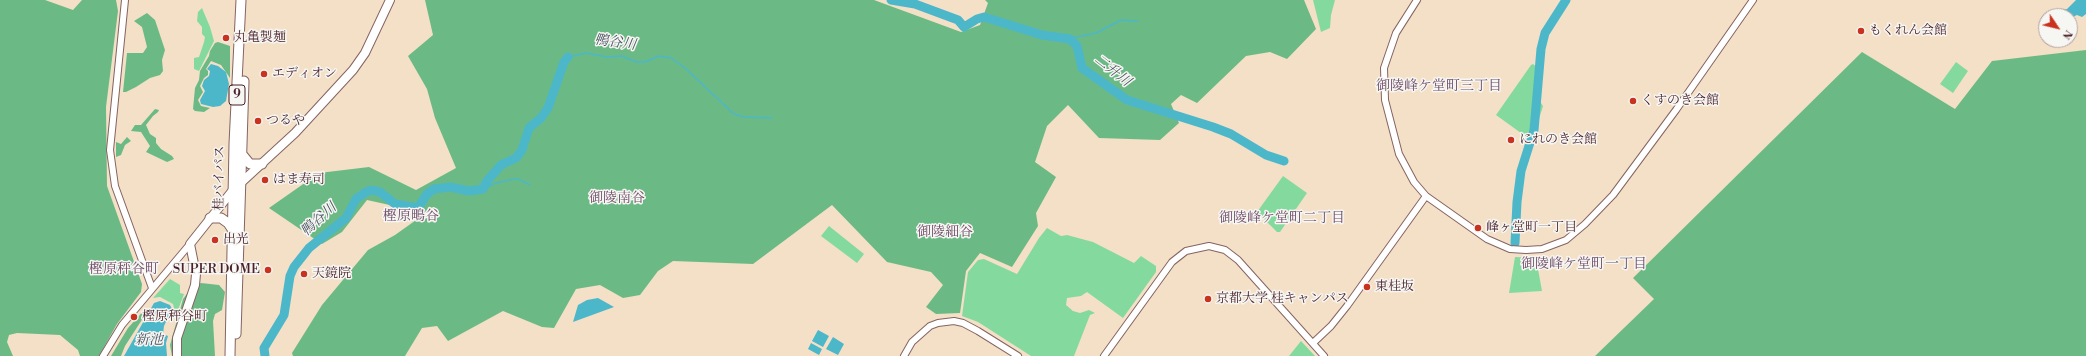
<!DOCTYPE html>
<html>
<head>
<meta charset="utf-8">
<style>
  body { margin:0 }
  #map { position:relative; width:2086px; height:356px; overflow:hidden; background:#f3e0c7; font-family:"Libre Bodoni",serif }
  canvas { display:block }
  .north { position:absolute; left:2038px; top:8px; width:40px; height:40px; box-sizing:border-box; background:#f6f6f2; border:1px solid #b1a0a2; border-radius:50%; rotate:125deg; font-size:11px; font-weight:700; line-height:16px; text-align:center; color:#4a1f2b }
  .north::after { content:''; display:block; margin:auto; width:14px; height:18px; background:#c8321e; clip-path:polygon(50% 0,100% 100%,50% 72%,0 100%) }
</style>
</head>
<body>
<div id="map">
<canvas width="2086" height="356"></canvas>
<div class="north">N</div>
</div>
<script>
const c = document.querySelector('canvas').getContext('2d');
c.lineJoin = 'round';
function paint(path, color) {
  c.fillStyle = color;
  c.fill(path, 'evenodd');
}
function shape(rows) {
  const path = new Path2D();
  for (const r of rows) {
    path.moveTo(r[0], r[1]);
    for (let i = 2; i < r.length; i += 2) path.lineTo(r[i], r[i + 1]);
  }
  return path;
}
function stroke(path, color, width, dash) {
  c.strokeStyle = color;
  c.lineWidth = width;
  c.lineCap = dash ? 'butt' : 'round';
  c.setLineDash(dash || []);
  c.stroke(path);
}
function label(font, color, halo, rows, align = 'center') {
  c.font = font + ' "Libre Bodoni","Noto Serif JP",serif';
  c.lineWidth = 3;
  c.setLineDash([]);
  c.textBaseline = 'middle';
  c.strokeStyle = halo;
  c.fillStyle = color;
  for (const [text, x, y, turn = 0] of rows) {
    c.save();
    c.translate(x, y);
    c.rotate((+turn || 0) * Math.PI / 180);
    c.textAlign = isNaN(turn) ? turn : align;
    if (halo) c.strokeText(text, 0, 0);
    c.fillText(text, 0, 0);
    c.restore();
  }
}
paint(shape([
  [1313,0,1335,0,1331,15,1330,28,1321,32],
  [202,8,210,27,214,41,199,71,194,69,194,58,199,57,204,42,205,37,202,34,202,27,197,21,198,12],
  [1956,62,1968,71,1953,93,1940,84],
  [1533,64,1540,70,1539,100,1543,106,1532,141,1496,115,1531,65],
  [1283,176,1307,193,1280,232,1277,232,1257,212],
  [829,226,864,254,857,263,821,236],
  [1047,228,1061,236,1067,235,1093,242,1134,263,1141,256,1156,266,1156,272,1123,318,1087,292,1081,296,1067,298,1066,305,1073,311,1080,313,1089,310,1095,313,1090,315,1074,356,1031,356,978,322,962,316,968,272,978,260,984,259,1017,274,1039,238],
  [1515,257,1536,258,1542,291,1509,293],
  [170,279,180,285,180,293,184,294,178,310,169,322,174,308,173,304,160,297,153,298],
  [1301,341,1315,356,1289,356]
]), '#84da9e');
paint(shape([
  [0,0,45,0,73,10,82,0,116,0,118,11,106,107,107,186,142,284,141,292,117,324,99,356,80,356,78,350,60,335,17,333,9,335,7,342,13,356,0,356],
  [425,0,874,0,961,32,980,25,988,3,985,0,1304,0,1316,29,1287,59,1270,52,1246,56,1197,103,1181,95,1171,104,1179,123,1160,140,1099,138,1068,105,1047,126,1035,162,1056,177,1036,213,1038,226,1012,267,980,253,966,271,960,313,936,314,926,307,943,285,931,272,887,262,832,205,753,264,673,261,658,271,640,295,623,298,600,285,576,289,554,328,542,327,503,311,448,341,437,326,422,328,405,356,293,356,292,353,322,305,368,250,395,235,426,213,367,200,342,232,322,244,269,208,319,173,369,167,416,190,456,168,435,118,427,89,408,56,433,35],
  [147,13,155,20,165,50,162,60,163,71,160,75,150,78,136,87,126,92,123,92,127,53,143,53,147,47,142,27,134,21],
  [218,42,230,46,230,78,221,65,211,61,206,69,208,71,208,75,204,78,200,86,203,92,198,100,201,106,210,108,204,112,195,111,193,109,195,88,199,80,200,71,209,56,210,51,215,43],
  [2086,50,2086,356,1595,356,1654,299,1633,278,1862,52,1955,109,1992,61],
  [155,109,159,110,158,112,153,116,146,125,150,134,156,138,156,143,161,149,172,156,174,159,167,162,146,152,150,146,141,132,131,131,135,125,141,125],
  [127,137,131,141,125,145,121,155,116,157,116,142,121,144],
  [201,283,219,285,225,292,222,310,215,314,213,321,215,356,172,356,170,345,183,299,192,287],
  [146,308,147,309,145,315,125,346,121,356,111,356,128,328]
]), '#6bba85');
paint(shape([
  [2076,0,2086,0,2086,14,2082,17,2077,15,2070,18,2070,16,2052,16,2055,12,2067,9],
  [211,64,218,66,226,72,229,84,226,101,220,106,213,107,201,104,200,100,205,91,202,86,204,80,209,76,210,71,207,69],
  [598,298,614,307,573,322,578,305,587,300],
  [160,301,170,305,172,309,164,326,163,334,168,336,166,343,167,356,124,356,154,303],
  [818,330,829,336,823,347,812,341],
  [833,337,844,344,838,355,826,349],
  [811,343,822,349,819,355,808,349]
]), '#4db7ca');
stroke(shape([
  [1068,39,1096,33,1121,20,1138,21],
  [568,57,586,53,607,57,621,56,637,62,645,62,659,56,671,58,685,68,734,114,744,117,772,118],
  [483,189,496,183,514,179,518,179,530,185]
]), '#4db7ca', 1.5);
stroke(shape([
  [891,0,915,4,958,20,964,27,977,19,984,17,1042,35,1070,39,1077,46,1082,68,1127,100,1213,127,1231,134,1266,155,1284,161],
  [1515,243,1517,202,1521,171,1534,130,1541,49,1545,33,1566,0],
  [265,356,264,348,284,315,290,276,294,267,309,248,346,218,356,199,366,192,372,190,380,192,395,204,418,208,427,194,434,189,450,187,469,191,483,189,487,181,501,165,516,158,522,150,529,128,541,118,548,108,564,62,568,57]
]), '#4db7ca', 9);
const minor = shape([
  [125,0,110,150,115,186,152,288],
  [1417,0,1396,33,1384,68,1385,100,1399,154,1414,182,1426,196,1487,239,1510,249,1526,250,1542,249,1566,240,1585,224,1613,195,1676,110,1753,0],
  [1313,343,1331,326,1347,306,1426,196],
  [103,356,122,325,190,244],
  [904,356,912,342,930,326,938,323,954,321,963,323,978,331,1018,356],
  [1104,356,1172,262,1186,251,1209,246,1225,250,1238,260,1324,356]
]);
const major = shape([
  [177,356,177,338,195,285,196,274,190,244,233,190,295,133,353,70,365,53,390,0]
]);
const highway = shape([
  [241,153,250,164,262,164],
  [210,218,221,218,228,223,232,229],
  [236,334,244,81],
  [230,356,234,144,241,0]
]);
stroke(minor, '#856362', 8);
stroke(major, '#856362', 10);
stroke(highway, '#856362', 11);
stroke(minor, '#fff', 6);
stroke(major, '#fff', 8);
stroke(highway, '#fff', 9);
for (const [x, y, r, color] of [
  [1861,31,4,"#c8321e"],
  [226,38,4,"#c8321e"],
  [264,74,4,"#c8321e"],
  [1633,101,4,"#c8321e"],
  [258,121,4,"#c8321e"],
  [1511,140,4,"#c8321e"],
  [265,180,4,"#c8321e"],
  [1478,228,4,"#c8321e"],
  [215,240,4,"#c8321e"],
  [268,270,4,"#c8321e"],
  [304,274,4,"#c8321e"],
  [1367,287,4,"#c8321e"],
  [1208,299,4,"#c8321e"],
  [134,317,4,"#c8321e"]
]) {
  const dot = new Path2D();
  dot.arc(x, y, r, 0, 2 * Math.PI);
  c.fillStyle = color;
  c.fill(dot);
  stroke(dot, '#f6f6f2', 1.5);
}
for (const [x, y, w] of [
  [237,95,16]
]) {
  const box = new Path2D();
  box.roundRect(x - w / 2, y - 10, w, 20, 3);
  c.fillStyle = '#f6f6f2';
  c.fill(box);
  stroke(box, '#4a1f2b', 1);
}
label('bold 12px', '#4a1f2b', null, [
  ["9",237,95]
]);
label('13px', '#4a1f2b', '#f6f6f2', [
  ["もくれん会館",1869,31],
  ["丸亀製麺",234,38],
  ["エディオン",272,74],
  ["くすのき会館",1641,101],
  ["つるや",266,121],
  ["にれのき会館",1519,140],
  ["はま寿司",273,180],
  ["峰ヶ堂町一丁目",1486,228],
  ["出光",223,240],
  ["SUPER DOME",260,270,"right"],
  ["天鏡院",312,274],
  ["東桂坂",1375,287],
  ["京都大学 桂キャンパス",1216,299],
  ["樫原秤谷町",142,317]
], 'left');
label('13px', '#4a1f2b', '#f6f6f2', [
  ["桂バイパス",220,178,-89]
]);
label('italic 14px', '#4b5463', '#f6f6f2', [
  ["鴨谷川",615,43,8],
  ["二升川",1112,71,38],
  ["鴨谷川",319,220,-42],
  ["新池",149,341]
]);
label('14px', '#704d6a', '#f6f6f2', [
  ["御陵峰ケ堂町三丁目",1439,87],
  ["御陵南谷",617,199],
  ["樫原鴫谷",411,217],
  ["御陵峰ケ堂町二丁目",1282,219],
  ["御陵細谷",945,233],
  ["御陵峰ケ堂町一丁目",1584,265],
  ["樫原秤谷町",124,270]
]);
</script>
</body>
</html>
